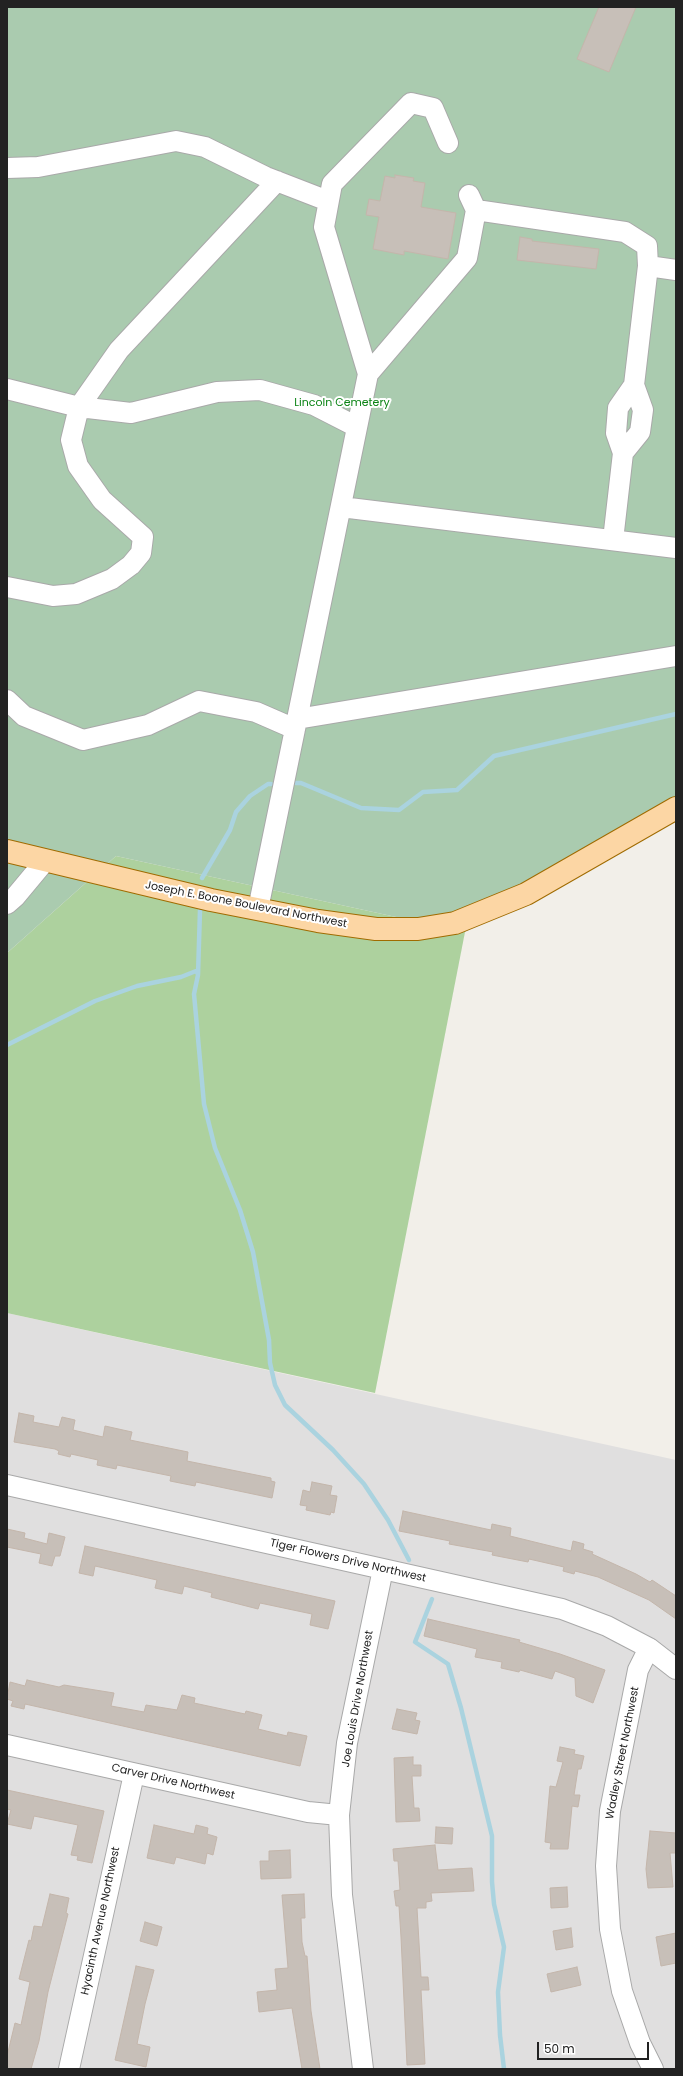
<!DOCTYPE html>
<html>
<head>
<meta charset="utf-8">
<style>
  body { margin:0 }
  #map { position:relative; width:683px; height:2076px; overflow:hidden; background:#f2efe9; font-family:Poppins,sans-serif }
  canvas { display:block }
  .frame { position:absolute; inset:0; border:8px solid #222; pointer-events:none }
  .scale { position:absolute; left:537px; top:2042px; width:112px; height:18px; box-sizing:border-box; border:2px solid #222; border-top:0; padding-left:5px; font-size:12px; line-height:14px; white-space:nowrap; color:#222; -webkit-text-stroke:3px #fff; paint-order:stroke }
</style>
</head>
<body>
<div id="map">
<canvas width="683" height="2076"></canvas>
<div class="frame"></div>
<div class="scale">50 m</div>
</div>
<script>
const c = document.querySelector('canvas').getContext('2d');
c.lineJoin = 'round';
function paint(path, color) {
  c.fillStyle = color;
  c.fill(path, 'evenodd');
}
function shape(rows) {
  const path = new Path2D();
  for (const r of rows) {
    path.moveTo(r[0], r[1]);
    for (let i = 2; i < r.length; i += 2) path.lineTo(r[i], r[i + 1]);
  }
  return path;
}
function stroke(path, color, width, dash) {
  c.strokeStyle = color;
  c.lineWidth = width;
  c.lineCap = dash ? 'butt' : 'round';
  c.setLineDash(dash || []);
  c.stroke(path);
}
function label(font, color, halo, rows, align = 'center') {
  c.font = font + ' Poppins,sans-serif';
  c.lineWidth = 4;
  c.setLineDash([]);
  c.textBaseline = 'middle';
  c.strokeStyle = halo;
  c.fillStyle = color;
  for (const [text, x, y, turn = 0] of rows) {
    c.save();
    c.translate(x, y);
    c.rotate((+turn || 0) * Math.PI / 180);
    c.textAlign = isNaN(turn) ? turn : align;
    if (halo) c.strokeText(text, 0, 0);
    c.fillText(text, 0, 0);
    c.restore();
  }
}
paint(shape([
  [7,1313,676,1460,676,2069,7,2069]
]), '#e0dfdf');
paint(shape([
  [116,856,465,932,375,1393,7,1313,7,953]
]), '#add19e');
paint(shape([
  [7,7,676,7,676,800,465,932,116,856,7,953]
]), '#aacbaf');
stroke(shape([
  [296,783,301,783,361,808,399,810,423,792,457,790,494,756,676,714],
  [202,878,230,830,236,812,250,796,268,784,271,784],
  [200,910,198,975,194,994,204,1104,215,1148,240,1210,253,1252,269,1340,270,1363,275,1385,285,1405,333,1450,364,1484,388,1520,409,1560],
  [7,1045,95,1001,137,986,181,977,196,971,198,974],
  [432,1599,415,1642,448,1664,461,1708,492,1836,492,1882,494,1904,504,1947,498,1992,500,2035,504,2069]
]), '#aad3df', 4.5);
const building = shape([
  [599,7,636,7,609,72,577,59,599,7],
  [395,175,414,178,413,181,425,183,421,207,456,213,448,259,404,251,404,255,373,249,379,217,366,215,369,199,380,201,385,176,395,178,395,175],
  [520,237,532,239,532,241,599,249,596,269,517,260,520,237],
  [19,1413,34,1416,33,1422,59,1427,62,1417,75,1420,73,1430,103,1437,105,1426,132,1432,130,1440,188,1452,187,1461,271,1478,271,1481,275,1482,272,1498,196,1482,195,1486,170,1481,171,1476,117,1465,116,1469,97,1465,98,1460,71,1454,70,1457,58,1454,59,1451,55,1449,14,1442,19,1413],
  [312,1482,332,1486,330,1495,337,1496,334,1513,331,1512,330,1515,306,1510,307,1506,300,1505,303,1490,310,1492,312,1482],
  [403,1511,491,1530,492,1524,511,1528,510,1536,571,1551,573,1541,584,1544,583,1549,593,1552,592,1554,636,1574,650,1582,652,1580,676,1596,676,1619,649,1600,598,1577,575,1571,574,1574,563,1571,564,1567,529,1559,528,1562,492,1555,493,1552,449,1544,450,1541,399,1531,403,1511],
  [7,1529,25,1533,24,1538,47,1544,49,1533,65,1537,60,1556,55,1556,52,1566,39,1563,41,1554,7,1547,7,1529],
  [85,1546,335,1601,328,1629,310,1625,312,1614,260,1603,258,1609,211,1597,212,1593,184,1586,182,1594,155,1588,157,1580,95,1566,93,1576,79,1573,85,1546],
  [428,1619,520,1640,519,1642,560,1654,605,1670,593,1703,576,1696,575,1678,555,1671,552,1679,520,1670,519,1672,501,1668,502,1662,475,1657,477,1649,424,1636,428,1619],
  [27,1680,59,1687,64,1685,114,1693,111,1706,144,1712,146,1705,177,1710,182,1695,195,1698,194,1703,245,1714,246,1711,262,1715,258,1729,287,1736,288,1732,307,1736,300,1766,52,1710,25,1704,24,1709,11,1706,13,1701,7,1699,10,1682,25,1686,27,1680],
  [397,1709,417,1713,415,1720,420,1721,417,1734,392,1729,397,1709],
  [560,1747,575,1750,574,1754,584,1756,581,1769,578,1769,574,1795,580,1795,578,1807,572,1806,568,1849,550,1849,551,1843,545,1842,550,1786,556,1787,563,1762,557,1761,560,1747],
  [413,1757,413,1765,421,1765,421,1776,412,1776,414,1808,419,1808,420,1821,396,1822,394,1758,413,1757],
  [7,1790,104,1811,92,1863,77,1860,78,1856,71,1855,78,1825,34,1816,31,1829,7,1824,11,1810,7,1809,7,1790],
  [154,1825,194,1834,196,1825,208,1828,207,1834,217,1837,213,1855,207,1853,205,1864,176,1857,174,1864,147,1858,154,1825],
  [436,1827,453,1828,452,1844,435,1843,436,1827],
  [650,1831,676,1833,676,1853,670,1853,673,1887,648,1888,646,1869,650,1831],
  [435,1845,438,1870,472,1868,474,1891,431,1893,432,1901,426,1902,426,1908,417,1908,421,1977,428,1977,429,1990,421,1990,425,2064,407,2065,401,1937,399,1906,396,1906,394,1891,400,1890,398,1861,394,1861,393,1849,435,1845],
  [290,1850,291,1878,261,1879,260,1861,269,1861,269,1851,290,1850],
  [567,1887,568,1907,551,1908,550,1888,567,1887],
  [50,1894,69,1898,66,1913,68,1914,48,1992,39,2041,31,2069,7,2069,7,2056,15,2023,21,2025,30,1982,19,1979,29,1940,31,1941,34,1926,42,1927,50,1894],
  [304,1894,305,1918,301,1918,302,1942,305,1956,307,1956,311,2011,320,2069,302,2069,292,2008,259,2012,257,1992,277,1990,275,1969,288,1968,282,1895,304,1894],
  [145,1922,162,1927,157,1946,140,1941,145,1922],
  [571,1928,573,1947,556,1950,553,1931,571,1928],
  [676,1933,676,1963,661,1966,656,1937,676,1933],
  [136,1966,154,1970,145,2004,137,2044,150,2047,146,2067,115,2060,136,1966],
  [577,1967,581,1985,551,1992,547,1974,577,1967]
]);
paint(building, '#c7bfb8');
stroke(building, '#c4b6ab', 1);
const minor = shape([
  [7,168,38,167,176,141,205,147,266,177,328,201],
  [476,210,625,232,647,246,648,266,676,270],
  [368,374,324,227,332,184,411,103,433,108,448,143],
  [7,389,79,407,131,413,217,392,260,390,314,405,357,427],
  [623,453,640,432,643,410,634,385],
  [341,507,676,548],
  [613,540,623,453,616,433,618,408,634,385,648,266],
  [7,587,53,596,76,594,112,579,131,565,141,553,143,537,102,500,78,466,71,440,79,407,119,350,277,181],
  [7,700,24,716,83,740,148,725,199,701,256,712,295,729],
  [297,719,676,656],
  [7,904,15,897,45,861],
  [258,909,368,374,467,258,476,210,469,195],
  [7,1485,562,1609,607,1626,649,1648,676,1669],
  [649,1648,638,1670,610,1811,606,1866,610,1929,622,1991,640,2043,653,2069],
  [7,1745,308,1812,339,1815],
  [69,2069,134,1774],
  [363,2069,342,1895,339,1815,347,1743,383,1569]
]);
const major = shape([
  [7,851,211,900,318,921,376,929,418,929,455,923,526,894,676,808]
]);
stroke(minor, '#a9a9a9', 22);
stroke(major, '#a06b00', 24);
stroke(minor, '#fff', 20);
stroke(major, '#fcd6a4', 22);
label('11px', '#0c8416', '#fff', [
  ["Lincoln Cemetery",342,403]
]);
label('11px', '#222', '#fff', [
  ["Joseph E. Boone Boulevard Northwest",246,905,11],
  ["Tiger Flowers Drive Northwest",348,1561,13],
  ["Joe Louis Drive Northwest",358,1699,-80],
  ["Wadley Street Northwest",623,1753,-79],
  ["Carver Drive Northwest",173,1782,13],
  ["Hyacinth Avenue Northwest",101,1921,-78]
]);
</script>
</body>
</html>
